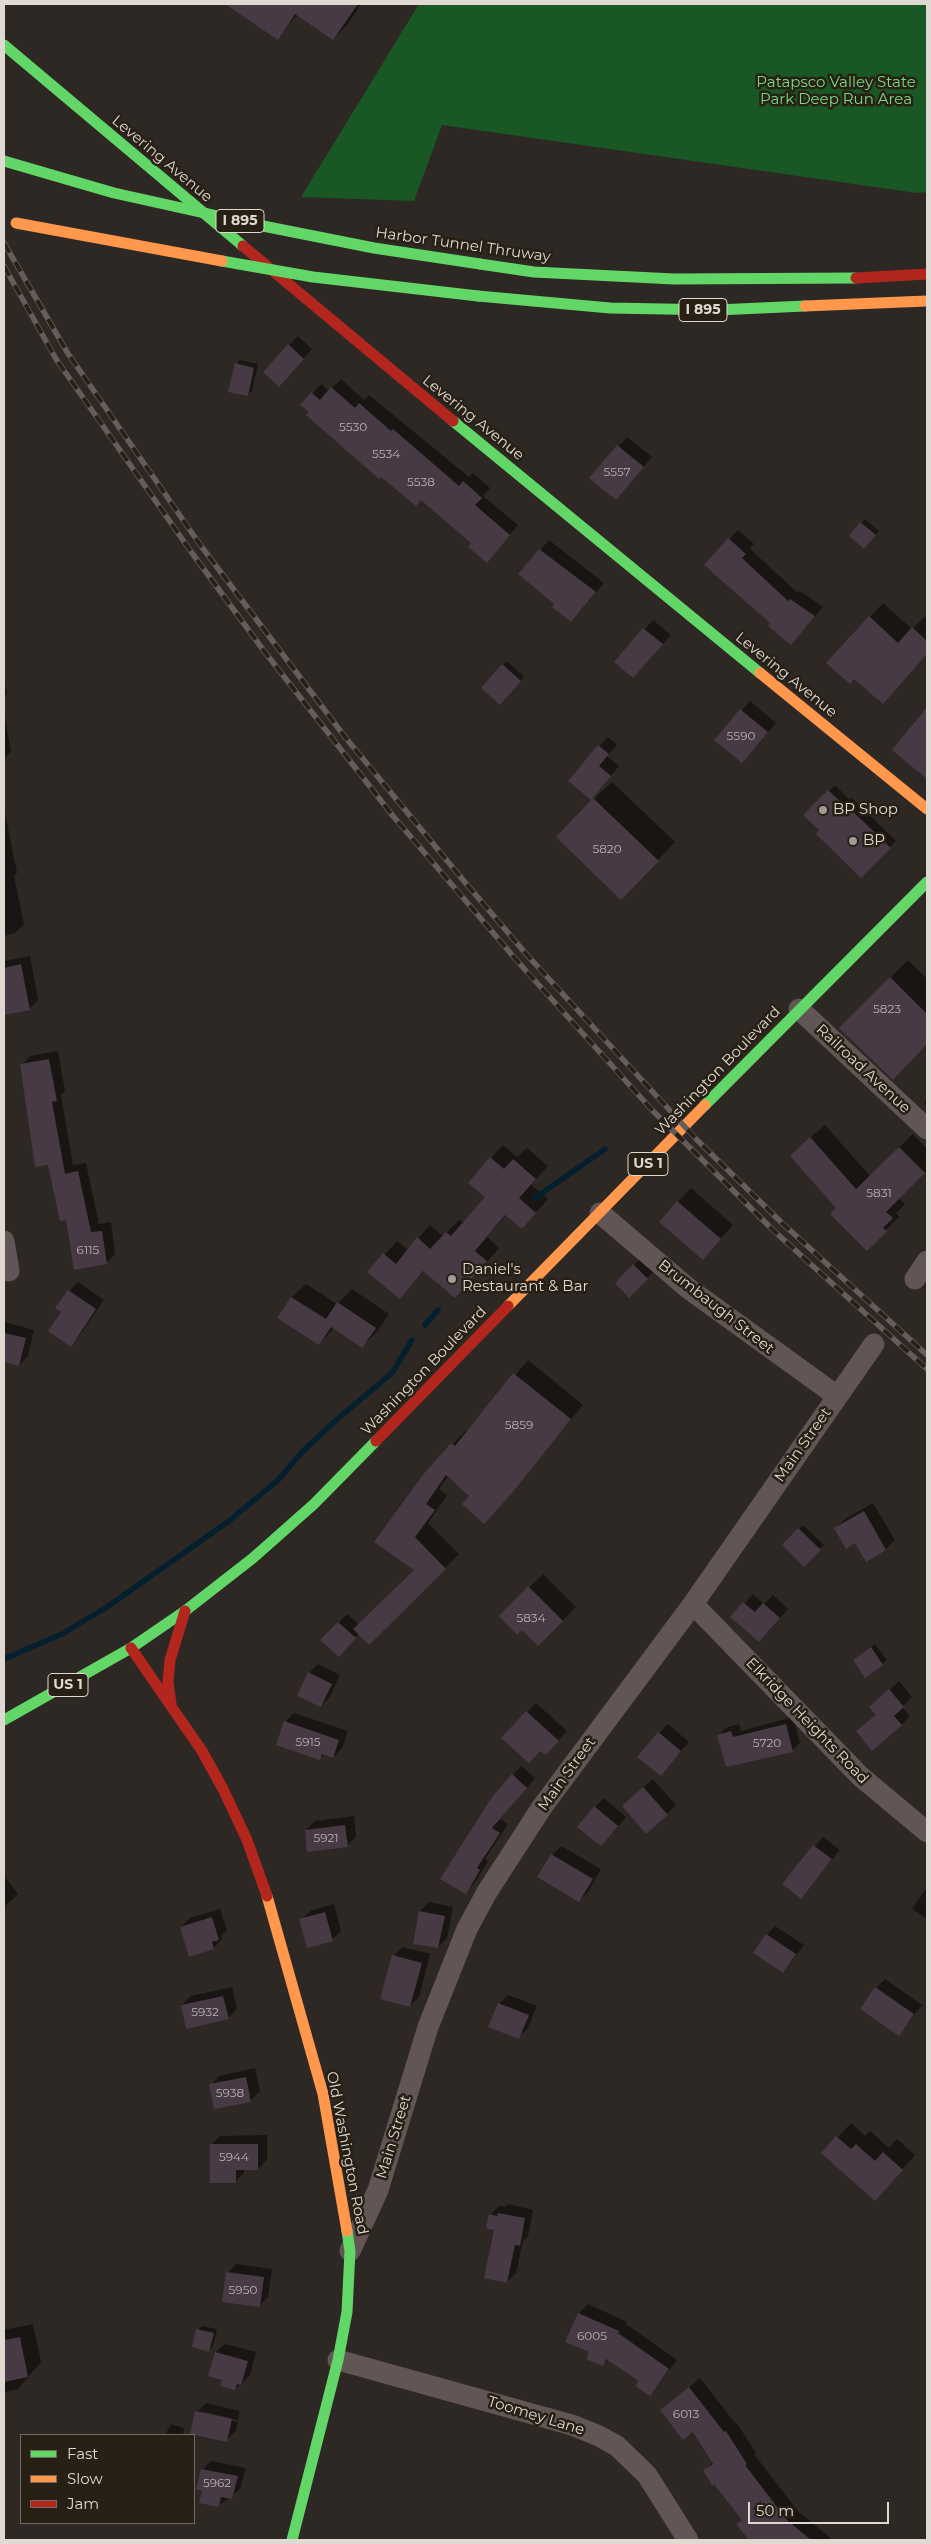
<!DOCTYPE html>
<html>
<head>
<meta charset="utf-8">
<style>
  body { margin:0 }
  #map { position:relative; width:931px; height:2544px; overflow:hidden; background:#2d2823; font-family:Montserrat,sans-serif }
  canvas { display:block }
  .frame { position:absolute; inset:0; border:5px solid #dfd9d2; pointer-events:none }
  .legend { position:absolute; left:20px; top:2434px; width:175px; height:90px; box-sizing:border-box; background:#282015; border:1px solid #716a61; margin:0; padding:6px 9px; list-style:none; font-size:15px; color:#dfd9d2 }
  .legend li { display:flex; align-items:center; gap:10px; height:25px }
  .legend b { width:25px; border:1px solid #716a61 }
  .scale { position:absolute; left:748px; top:2502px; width:141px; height:22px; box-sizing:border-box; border:2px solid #dfd9d2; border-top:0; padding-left:6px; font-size:15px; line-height:18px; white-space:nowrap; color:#dfd9d2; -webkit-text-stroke:4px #282015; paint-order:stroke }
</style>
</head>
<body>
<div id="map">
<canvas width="931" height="2544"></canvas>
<div class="frame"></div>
<ul class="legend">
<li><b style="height:6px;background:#63d668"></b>Fast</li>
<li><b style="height:6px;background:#ff974d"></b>Slow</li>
<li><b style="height:6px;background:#b3261e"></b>Jam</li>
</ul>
<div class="scale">50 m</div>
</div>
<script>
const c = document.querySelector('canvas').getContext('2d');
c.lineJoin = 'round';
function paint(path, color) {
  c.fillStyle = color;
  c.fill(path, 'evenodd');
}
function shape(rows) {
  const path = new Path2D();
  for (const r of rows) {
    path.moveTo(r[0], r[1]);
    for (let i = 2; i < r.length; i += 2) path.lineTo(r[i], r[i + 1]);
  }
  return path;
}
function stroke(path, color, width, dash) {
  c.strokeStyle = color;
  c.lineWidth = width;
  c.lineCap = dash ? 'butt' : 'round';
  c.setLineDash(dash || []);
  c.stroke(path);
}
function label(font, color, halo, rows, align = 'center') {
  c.font = font + ' Montserrat,sans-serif';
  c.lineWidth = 5;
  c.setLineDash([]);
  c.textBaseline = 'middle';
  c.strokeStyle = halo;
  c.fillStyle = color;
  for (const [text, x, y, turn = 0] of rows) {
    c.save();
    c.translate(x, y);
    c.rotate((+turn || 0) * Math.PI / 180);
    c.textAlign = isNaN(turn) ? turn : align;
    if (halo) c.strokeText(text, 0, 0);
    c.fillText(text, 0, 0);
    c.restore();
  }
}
paint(shape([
  [419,4,927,4,927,192,917,193,442,125,414,201,301,197]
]), '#195824');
paint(shape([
  [227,4,361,4,347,25,333,39,298,14,277,38],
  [298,336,312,349,288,376,289,345],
  [240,360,258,364,252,391,247,395,236,364],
  [341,379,364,400,369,395,469,477,473,473,490,488,483,496,518,525,495,552,473,543,421,499,302,405,321,384,329,391],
  [627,437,652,457,624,490,591,478],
  [865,519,879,531,868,544,850,536],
  [738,530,754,544,750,549,798,593,800,591,823,607,791,644,772,623,706,564],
  [549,540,604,583,580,612,556,604,520,574],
  [883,603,912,629,927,615,927,654,883,702,870,617],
  [653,620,671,635,633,677,615,662],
  [507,661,524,677,499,703,503,665],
  [4,680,7,694,4,697],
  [750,701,776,723,742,761,716,740],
  [927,709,927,777,893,749],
  [4,711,11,752,4,759],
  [608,737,617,745,607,756,619,766,599,790,599,746],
  [612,782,675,842,638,881,594,799],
  [835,785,850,800,852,798,896,841,861,876,805,815],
  [4,808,17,873,14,876,24,924,15,933,4,936],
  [30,956,38,1000,29,1009,4,1014,4,961],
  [908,960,927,979,927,1043,893,1078,841,1028],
  [58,1051,65,1091,61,1095,73,1165,86,1163,99,1224,111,1222,115,1254,106,1263,67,1218,22,1065,30,1056],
  [927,1098,927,1106,924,1104],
  [825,1125,870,1176,913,1134,927,1149,927,1170,899,1198,905,1204,896,1213,899,1217,867,1249,838,1208,805,1142],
  [503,1145,517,1157,527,1148,548,1166,531,1185,548,1199,522,1228,506,1215,487,1237,499,1248,468,1283,424,1271,400,1297,369,1272,397,1241,408,1250,430,1225,443,1236,459,1220,464,1223,486,1197,491,1158],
  [691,1188,733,1225,703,1258,678,1202],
  [643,1256,656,1269,629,1296,616,1283],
  [78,1282,104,1300,79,1336,71,1345,62,1311,69,1291],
  [306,1284,337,1304,352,1289,389,1314,376,1333,362,1346,334,1328,319,1344,279,1318,292,1297],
  [4,1322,34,1330,28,1356,19,1365,4,1361],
  [528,1360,583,1405,497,1508,471,1496,448,1476,439,1489,447,1495,428,1523,459,1554,369,1643,359,1633,348,1646,322,1640,347,1614,360,1625,415,1570,376,1542,423,1476,466,1430,468,1432],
  [873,1503,895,1540,886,1549,866,1560,855,1542,836,1528,845,1519],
  [803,1525,824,1545,804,1565,784,1545],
  [543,1574,576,1607,538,1645,522,1629,500,1616],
  [753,1594,764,1604,773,1595,788,1609,768,1632,732,1617],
  [875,1644,887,1660,866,1676,859,1656],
  [318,1664,340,1675,330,1697,321,1706,309,1673],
  [899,1681,912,1697,902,1707,910,1716,902,1724,858,1731,877,1714,870,1707],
  [536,1703,567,1731,554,1745,540,1749,527,1712],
  [294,1713,348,1731,342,1748,333,1757,324,1754,320,1758,285,1722],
  [793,1717,800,1743,792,1750,718,1736,726,1728,739,1724,741,1731],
  [668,1724,689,1742,661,1774,659,1733],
  [521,1766,535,1778,500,1819,508,1824,485,1859,488,1861,474,1884,465,1892,513,1775],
  [653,1779,676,1805,667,1814,632,1797],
  [604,1798,626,1817,601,1845,595,1807],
  [354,1816,356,1837,347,1846,306,1830,315,1821],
  [823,1837,840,1850,801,1897,784,1884],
  [561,1846,601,1869,588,1892,579,1901,552,1855],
  [4,1876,18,1894,4,1907],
  [927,1887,927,1919,912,1909],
  [429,1902,453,1907,447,1938,438,1947,420,1911],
  [334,1904,341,1931,332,1940,301,1920,310,1911],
  [220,1909,227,1930,221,1936,222,1939,214,1948,181,1927,190,1918],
  [775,1926,804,1945,783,1972,767,1935],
  [402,1947,430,1954,419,1997,410,2006,394,1956],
  [885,1979,922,2005,898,2035,876,1988],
  [232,1987,237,2009,228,2018,182,2005,191,1996],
  [508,1995,537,2006,528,2028,519,2037,499,2004],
  [255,2068,260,2091,251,2100,215,2108,211,2085,219,2076],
  [851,2123,865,2136,870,2131,889,2148,897,2139,915,2155,888,2185,823,2153],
  [267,2135,267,2160,258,2169,244,2169,244,2173,235,2182,211,2145,220,2136],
  [508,2204,533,2210,528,2236,523,2241,516,2273,507,2282,490,2215,499,2206,505,2207],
  [236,2264,272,2269,268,2297,259,2306,228,2273],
  [588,2304,627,2322,626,2324,677,2360,650,2395,640,2380,608,2359,602,2364,591,2352,566,2341,579,2313],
  [33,2324,41,2362,18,2389,4,2392,4,2330],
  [202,2326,217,2329,213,2346,209,2350,198,2330],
  [225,2344,256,2352,250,2375,235,2389,223,2379,216,2352],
  [700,2378,735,2423,736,2422,756,2453,754,2454,797,2510,833,2540,766,2540,755,2530,738,2524,743,2519,704,2471,713,2462,693,2430,662,2410],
  [206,2403,240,2411,238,2420,201,2411,201,2414,238,2422,236,2431,227,2440,197,2412],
  [171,2424,184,2428,183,2435,165,2435],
  [211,2461,246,2468,240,2489,218,2506,204,2490,202,2470]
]), '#0007');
stroke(shape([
  [535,1198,605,1149],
  [425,1325,438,1310],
  [4,1659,62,1634,107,1607,229,1521,278,1480,303,1451,335,1421,392,1373,412,1340]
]), '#041f2e', 5.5);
paint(shape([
  [225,4,358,4,333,40,295,14,278,40],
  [288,344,304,359,279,387,263,372],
  [235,363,254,368,248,396,228,392],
  [331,387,355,408,359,403,391,431,393,429,459,486,463,481,482,498,475,505,510,535,487,563,468,547,471,543,421,500,416,506,381,477,379,479,306,415,309,412,300,405,311,392,320,400],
  [617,445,644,467,616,500,589,478],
  [860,522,876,535,864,549,849,536],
  [728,538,746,554,742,558,788,601,790,599,815,616,791,645,768,626,770,623,704,565],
  [539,549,596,592,571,622,552,607,554,604,518,574],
  [869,616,898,643,912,627,927,641,927,654,883,704,854,679,850,684,826,663],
  [643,628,663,644,633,678,614,662],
  [502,664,521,681,500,705,481,688],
  [927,707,927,779,892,750],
  [740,709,768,732,742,763,714,740],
  [598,745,609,754,599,766,611,776,591,800,568,781],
  [828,790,844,805,845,804,891,848,861,878,816,834,819,830,803,815],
  [593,798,659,861,621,900,556,837],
  [21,964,30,1010,4,1015,4,968],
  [890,977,927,1014,927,1044,893,1080,839,1028],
  [49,1059,57,1101,52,1102,65,1174,78,1171,91,1232,102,1231,107,1264,74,1270,66,1220,60,1221,48,1165,35,1167,20,1064],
  [810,1137,856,1189,899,1147,925,1173,886,1212,893,1218,883,1228,887,1231,867,1251,830,1214,836,1208,790,1156],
  [490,1157,504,1169,513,1159,536,1179,519,1198,536,1213,522,1229,505,1215,475,1251,487,1261,455,1298,423,1271,400,1299,367,1272,383,1253,396,1264,417,1237,430,1249,446,1232,451,1236,485,1197,468,1183],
  [677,1201,721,1239,703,1260,659,1222],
  [633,1264,648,1279,629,1298,615,1283],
  [68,1290,96,1309,71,1347,48,1331,61,1312,55,1308],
  [291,1297,326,1319,337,1302,376,1328,362,1348,331,1327,319,1345,277,1318],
  [4,1333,26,1338,19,1366,4,1362],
  [513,1373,571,1419,512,1493,484,1524,462,1504,469,1496,446,1475,426,1504,435,1510,415,1537,446,1569,369,1645,353,1629,414,1570,374,1542,422,1476,451,1443,455,1446],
  [864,1511,886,1550,866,1562,855,1543,846,1549,834,1528],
  [798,1528,821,1550,804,1567,782,1545],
  [528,1586,563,1621,538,1646,522,1630,517,1635,499,1616],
  [743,1602,755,1612,763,1603,780,1618,759,1642,730,1617],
  [338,1622,356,1638,339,1657,320,1640],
  [871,1647,883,1665,865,1678,853,1660],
  [308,1672,332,1684,321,1707,297,1696],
  [889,1689,904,1707,894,1716,902,1725,872,1751,856,1731,876,1715,869,1707],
  [526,1711,559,1741,546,1755,540,1751,529,1763,501,1738],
  [284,1721,339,1740,333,1758,322,1754,320,1760,276,1745],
  [786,1724,793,1752,726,1767,717,1735,731,1731,733,1737],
  [658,1732,681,1751,661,1776,637,1757],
  [512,1774,527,1788,492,1828,500,1833,477,1868,480,1870,466,1894,440,1879,492,1797],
  [643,1787,668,1815,646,1834,622,1806],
  [594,1806,618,1826,601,1846,577,1827],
  [345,1825,348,1847,307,1852,305,1830],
  [813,1845,832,1859,801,1899,782,1884],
  [551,1854,593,1879,579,1902,537,1877],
  [419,1911,445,1916,438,1948,413,1944],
  [325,1912,333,1941,307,1948,299,1919],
  [212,1917,219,1940,212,1942,214,1949,189,1957,180,1927],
  [766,1934,796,1954,783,1973,753,1953],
  [392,1955,422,1963,410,2007,380,1999],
  [875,1987,914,2014,899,2036,860,2009],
  [223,1996,229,2019,186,2029,181,2005],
  [498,2003,529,2015,519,2039,488,2027],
  [246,2077,251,2102,214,2109,209,2084],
  [836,2136,851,2149,856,2144,875,2161,883,2152,903,2170,875,2201,821,2153],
  [210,2144,258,2144,258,2170,236,2170,236,2183,210,2183],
  [498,2213,525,2218,520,2246,515,2245,507,2283,484,2278,494,2230,486,2228,489,2214,497,2216],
  [226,2272,264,2277,260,2307,222,2302],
  [578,2313,619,2331,618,2333,669,2369,650,2396,635,2386,639,2381,606,2359,603,2366,586,2359,589,2352,565,2342],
  [196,2329,214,2333,209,2352,192,2347],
  [20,2337,28,2377,4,2382,4,2340],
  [215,2352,248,2361,241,2385,237,2384,235,2390,220,2386,222,2380,208,2376],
  [689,2387,724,2432,726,2431,747,2464,745,2465,787,2520,811,2540,749,2540,736,2524,742,2520,714,2484,712,2485,703,2470,713,2464,693,2432,683,2440,660,2410],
  [195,2411,232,2419,227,2442,190,2434],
  [201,2469,238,2476,232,2499,221,2497,219,2507,199,2503,202,2491,196,2489]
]), '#473a45');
stroke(shape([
  [799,1009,927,1129],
  [600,1213,689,1289,837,1396],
  [4,1241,9,1271],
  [915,1279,927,1261],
  [693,1604,860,1776,927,1832],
  [350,2251,378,2190,428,2027,467,1929,487,1892,542,1807,693,1604,874,1344],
  [338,2360,572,2425,599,2436,617,2446,647,2475,688,2540]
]), '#625556', 21);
stroke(shape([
  [4,45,243,246],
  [480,264,534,272,674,279,856,278],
  [478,296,610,308,717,310,805,306],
  [453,421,760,673],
  [705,1105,927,882],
  [4,1720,131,1648,185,1611,253,1558,314,1504,376,1441],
  [292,2540,338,2360,347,2312,350,2251,347,2231]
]), '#63d668', 11);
stroke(shape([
  [805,306,927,301],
  [760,673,927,809],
  [508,1306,705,1105],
  [267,1896,323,2094,347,2231]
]), '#ff974d', 11);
stroke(shape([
  [243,246,453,421],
  [856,278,927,274],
  [376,1441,508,1306],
  [131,1648,202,1751,223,1789,247,1840,267,1896],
  [171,1704,168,1682,170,1660,185,1611]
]), '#b3261e', 11);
const rail = shape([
  [4,243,67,352,201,546,345,737,463,880,527,955,697,1140,782,1223,927,1355],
  [4,266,56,359,192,553,264,651,393,816,519,963,653,1111,774,1231,927,1369]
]);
stroke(rail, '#645d5b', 5.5);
stroke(rail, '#282015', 4, [11]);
stroke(shape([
  [4,161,114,193,263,226,374,248,480,264],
  [222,261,313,277,478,296]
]), '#63d668', 11);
stroke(shape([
  [16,223,222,261]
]), '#ff974d', 11);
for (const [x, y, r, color] of [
  [823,810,5,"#a19b95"],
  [853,841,5,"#a19b95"],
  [452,1279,5,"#a19b95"]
]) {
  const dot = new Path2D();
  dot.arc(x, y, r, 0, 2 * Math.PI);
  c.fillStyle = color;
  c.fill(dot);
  stroke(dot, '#282015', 2);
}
label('12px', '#b9b1af', null, [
  ["5530",353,427],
  ["5534",386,454],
  ["5557",617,472],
  ["5538",421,482],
  ["5590",741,736],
  ["5820",607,849],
  ["5823",887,1009],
  ["5831",879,1193],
  ["6115",88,1250],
  ["5859",519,1425],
  ["5834",531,1618],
  ["5915",308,1742],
  ["5720",767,1743],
  ["5921",326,1838],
  ["5932",205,2012],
  ["5938",230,2093],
  ["5944",234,2157],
  ["5950",243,2290],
  ["6005",592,2336],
  ["6013",686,2414],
  ["5962",217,2483]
]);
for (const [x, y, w] of [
  [240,221,48],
  [703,310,48],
  [648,1164,40],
  [68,1685,40]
]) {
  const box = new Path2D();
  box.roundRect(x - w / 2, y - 11.5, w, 23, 4);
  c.fillStyle = '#282015';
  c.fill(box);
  stroke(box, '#dfd9d2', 1);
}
label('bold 14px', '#dfd9d2', null, [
  ["I 895",240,221],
  ["I 895",703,310],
  ["US 1",648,1164],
  ["US 1",68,1685]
]);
label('15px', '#79da83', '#282015', [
  ["Patapsco Valley State",836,83],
  ["Park Deep Run Area",836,100]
]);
label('15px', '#dfd9d2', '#282015', [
  ["Levering Avenue",162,159,40],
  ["Harbor Tunnel Thruway",463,245,8],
  ["Levering Avenue",473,418,39],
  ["Levering Avenue",786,675,39],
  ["Railroad Avenue",863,1069,43],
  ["Washington Boulevard",718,1071,-46],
  ["Brumbaugh Street",716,1307,38],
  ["Washington Boulevard",424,1371,-46],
  ["Main Street",803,1445,-55],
  ["Elkridge Heights Road",807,1721,46],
  ["Main Street",567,1774,-54],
  ["Main Street",394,2137,-73],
  ["Old Washington Road",347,2153,79],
  ["Toomey Lane",536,2416,17]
]);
label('15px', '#dfd9d2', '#282015', [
  ["BP Shop",833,810],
  ["BP",863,841],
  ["Daniel's",462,1270],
  ["Restaurant & Bar",462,1287]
], 'left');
</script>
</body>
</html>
